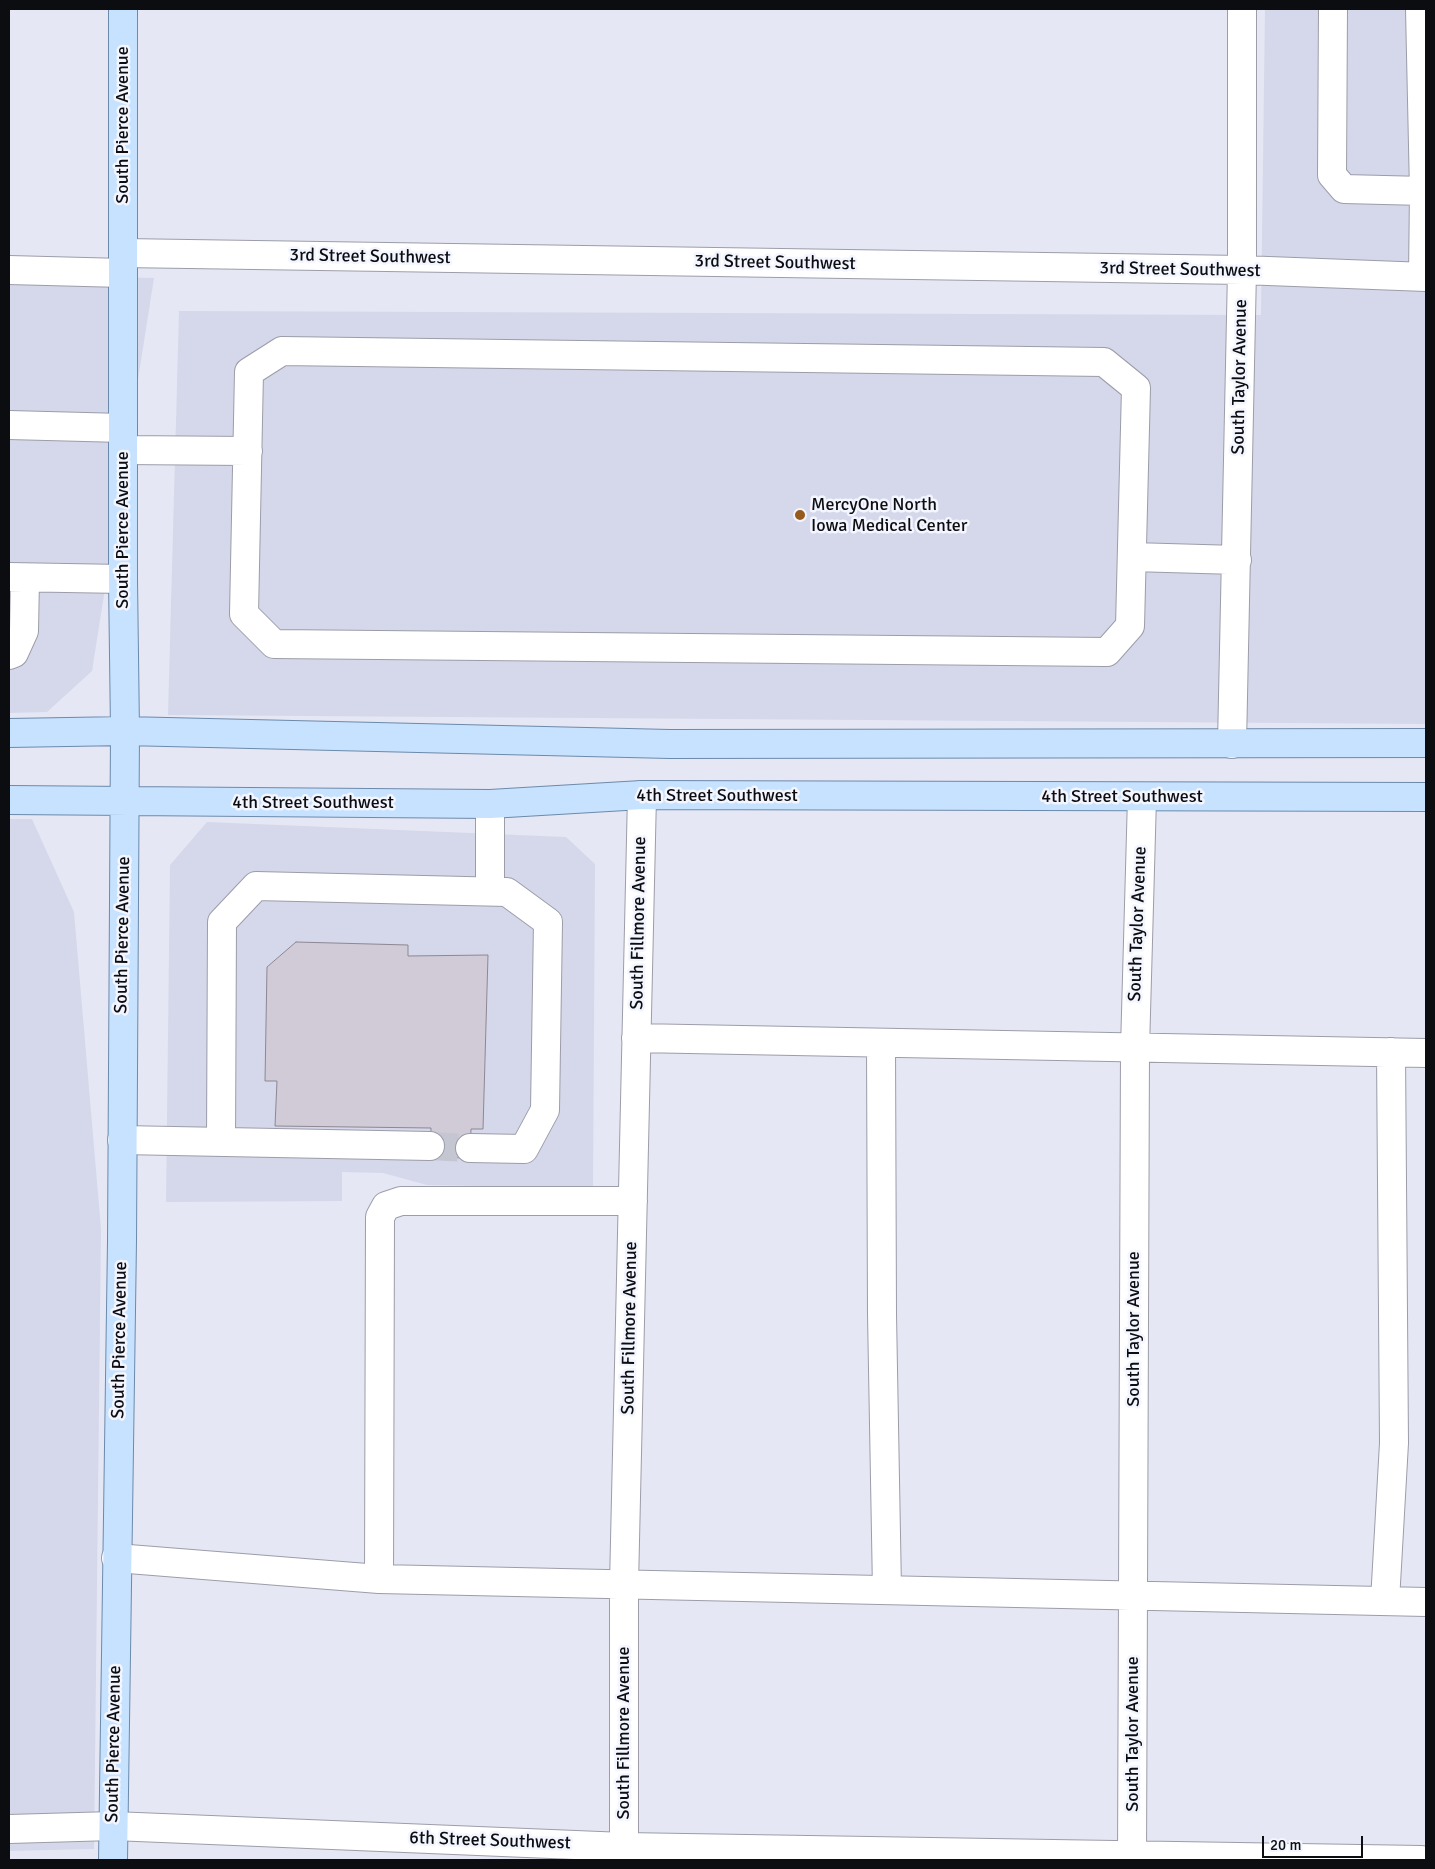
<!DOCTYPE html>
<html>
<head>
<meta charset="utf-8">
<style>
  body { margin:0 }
  #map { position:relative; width:1435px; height:1869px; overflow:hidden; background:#e5e7f4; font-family:Signika,sans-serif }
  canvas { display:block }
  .frame { position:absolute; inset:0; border:10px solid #0c0d11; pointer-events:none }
  .scale { position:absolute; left:1262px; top:1836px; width:101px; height:22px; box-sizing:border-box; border:2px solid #0c0d11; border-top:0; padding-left:6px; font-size:15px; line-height:18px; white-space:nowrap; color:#0c0d11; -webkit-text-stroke:4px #f3f5ff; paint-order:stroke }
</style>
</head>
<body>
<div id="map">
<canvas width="1435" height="1869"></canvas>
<div class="frame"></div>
<div class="scale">20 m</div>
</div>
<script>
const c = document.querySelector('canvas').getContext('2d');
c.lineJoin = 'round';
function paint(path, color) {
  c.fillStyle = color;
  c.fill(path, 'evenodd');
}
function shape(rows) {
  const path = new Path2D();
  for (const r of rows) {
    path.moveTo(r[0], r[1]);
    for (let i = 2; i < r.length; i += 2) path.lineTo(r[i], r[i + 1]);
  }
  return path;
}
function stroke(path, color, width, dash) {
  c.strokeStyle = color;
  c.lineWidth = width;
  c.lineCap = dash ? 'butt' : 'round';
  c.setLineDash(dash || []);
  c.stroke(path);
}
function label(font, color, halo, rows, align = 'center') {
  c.font = font + ' Signika,sans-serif';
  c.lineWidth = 5;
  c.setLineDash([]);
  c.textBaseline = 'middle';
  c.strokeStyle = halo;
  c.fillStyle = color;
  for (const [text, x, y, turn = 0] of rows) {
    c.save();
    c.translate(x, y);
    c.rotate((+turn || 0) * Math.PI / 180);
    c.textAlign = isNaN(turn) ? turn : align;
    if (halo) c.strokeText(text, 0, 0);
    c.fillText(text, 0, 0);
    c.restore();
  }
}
paint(shape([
  [1265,9,1426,9,1426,724,168,715,179,311,1261,315],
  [9,275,154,278,92,671,47,712,9,713],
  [9,819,32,819,74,912,101,1229,94,1849,9,1851],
  [207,822,566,837,595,864,593,1188,427,1185,383,1173,342,1172,342,1201,166,1202,170,865]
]), '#d5d8ea');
const building = shape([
  [296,942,408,945,408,956,488,955,483,1129,471,1129,470,1158,430,1157,431,1128,275,1126,277,1081,265,1081,267,967,296,942]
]);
paint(building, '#d0cbd7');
stroke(building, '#8d8893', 1);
stroke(shape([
  [430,1146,470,1148]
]), '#c4c6d2', 28, [28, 14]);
const minor = shape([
  [1333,9,1332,175,1344,189,1424,191],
  [1420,9,1424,191,1423,277],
  [123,253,1242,270,1426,277],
  [9,270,123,273],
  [282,351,1104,362,1136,388,1130,626,1107,652,274,644,244,614,249,372,282,351],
  [9,425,123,428],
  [123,450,248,451],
  [1132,557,1237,560],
  [9,577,123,579],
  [9,655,14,653,24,631,25,578],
  [1232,744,1242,270,1242,9],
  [490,891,490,804],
  [636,1038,1426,1053],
  [881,1044,882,1314,887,1590],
  [122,1140,430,1146],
  [221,1142,222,922,256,886,507,892,548,922,545,1110,524,1149,470,1148],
  [116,1558,379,1579,1426,1602],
  [379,1579,380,1217,386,1206,401,1201,633,1201],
  [1385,1601,1394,1443,1391,1052],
  [9,1829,113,1826,624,1847,1421,1860],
  [624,1860,624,1585,642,795],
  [1132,1860,1135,1049,1142,797]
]);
const major = shape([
  [9,733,125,731,670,744,1426,743],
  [9,800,490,804,642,795,1426,797],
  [113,1860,122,1241,125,731,123,579,123,9]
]);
stroke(minor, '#9c9da9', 30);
stroke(major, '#6c8aab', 30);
stroke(minor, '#fff', 28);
stroke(major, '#c6e2fe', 28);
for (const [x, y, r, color] of [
  [800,515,6,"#975a1d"]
]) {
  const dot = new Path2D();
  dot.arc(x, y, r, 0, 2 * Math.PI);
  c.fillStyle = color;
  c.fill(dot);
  stroke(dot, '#f3f5ff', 2);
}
label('18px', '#0c0d11', '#f3f5ff', [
  ["South Pierce Avenue",123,125,-90],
  ["3rd Street Southwest",370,257,1],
  ["3rd Street Southwest",775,263,1],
  ["3rd Street Southwest",1180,270,1],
  ["South Taylor Avenue",1240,377,-89],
  ["South Pierce Avenue",123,530,-90],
  ["4th Street Southwest",717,796],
  ["4th Street Southwest",1122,797],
  ["4th Street Southwest",313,803],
  ["South Fillmore Avenue",639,923,-89],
  ["South Taylor Avenue",1138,924,-88],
  ["South Pierce Avenue",123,935,-89],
  ["South Fillmore Avenue",630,1328,-89],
  ["South Taylor Avenue",1134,1329,-90],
  ["South Pierce Avenue",120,1340,-89],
  ["South Fillmore Avenue",624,1733,-90],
  ["South Taylor Avenue",1133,1734,-90],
  ["South Pierce Avenue",114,1744,-89],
  ["6th Street Southwest",490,1841,2]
]);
label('18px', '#0c0d11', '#f3f5ff', [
  ["MercyOne North",811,505],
  ["Iowa Medical Center",811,526]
], 'left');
</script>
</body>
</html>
